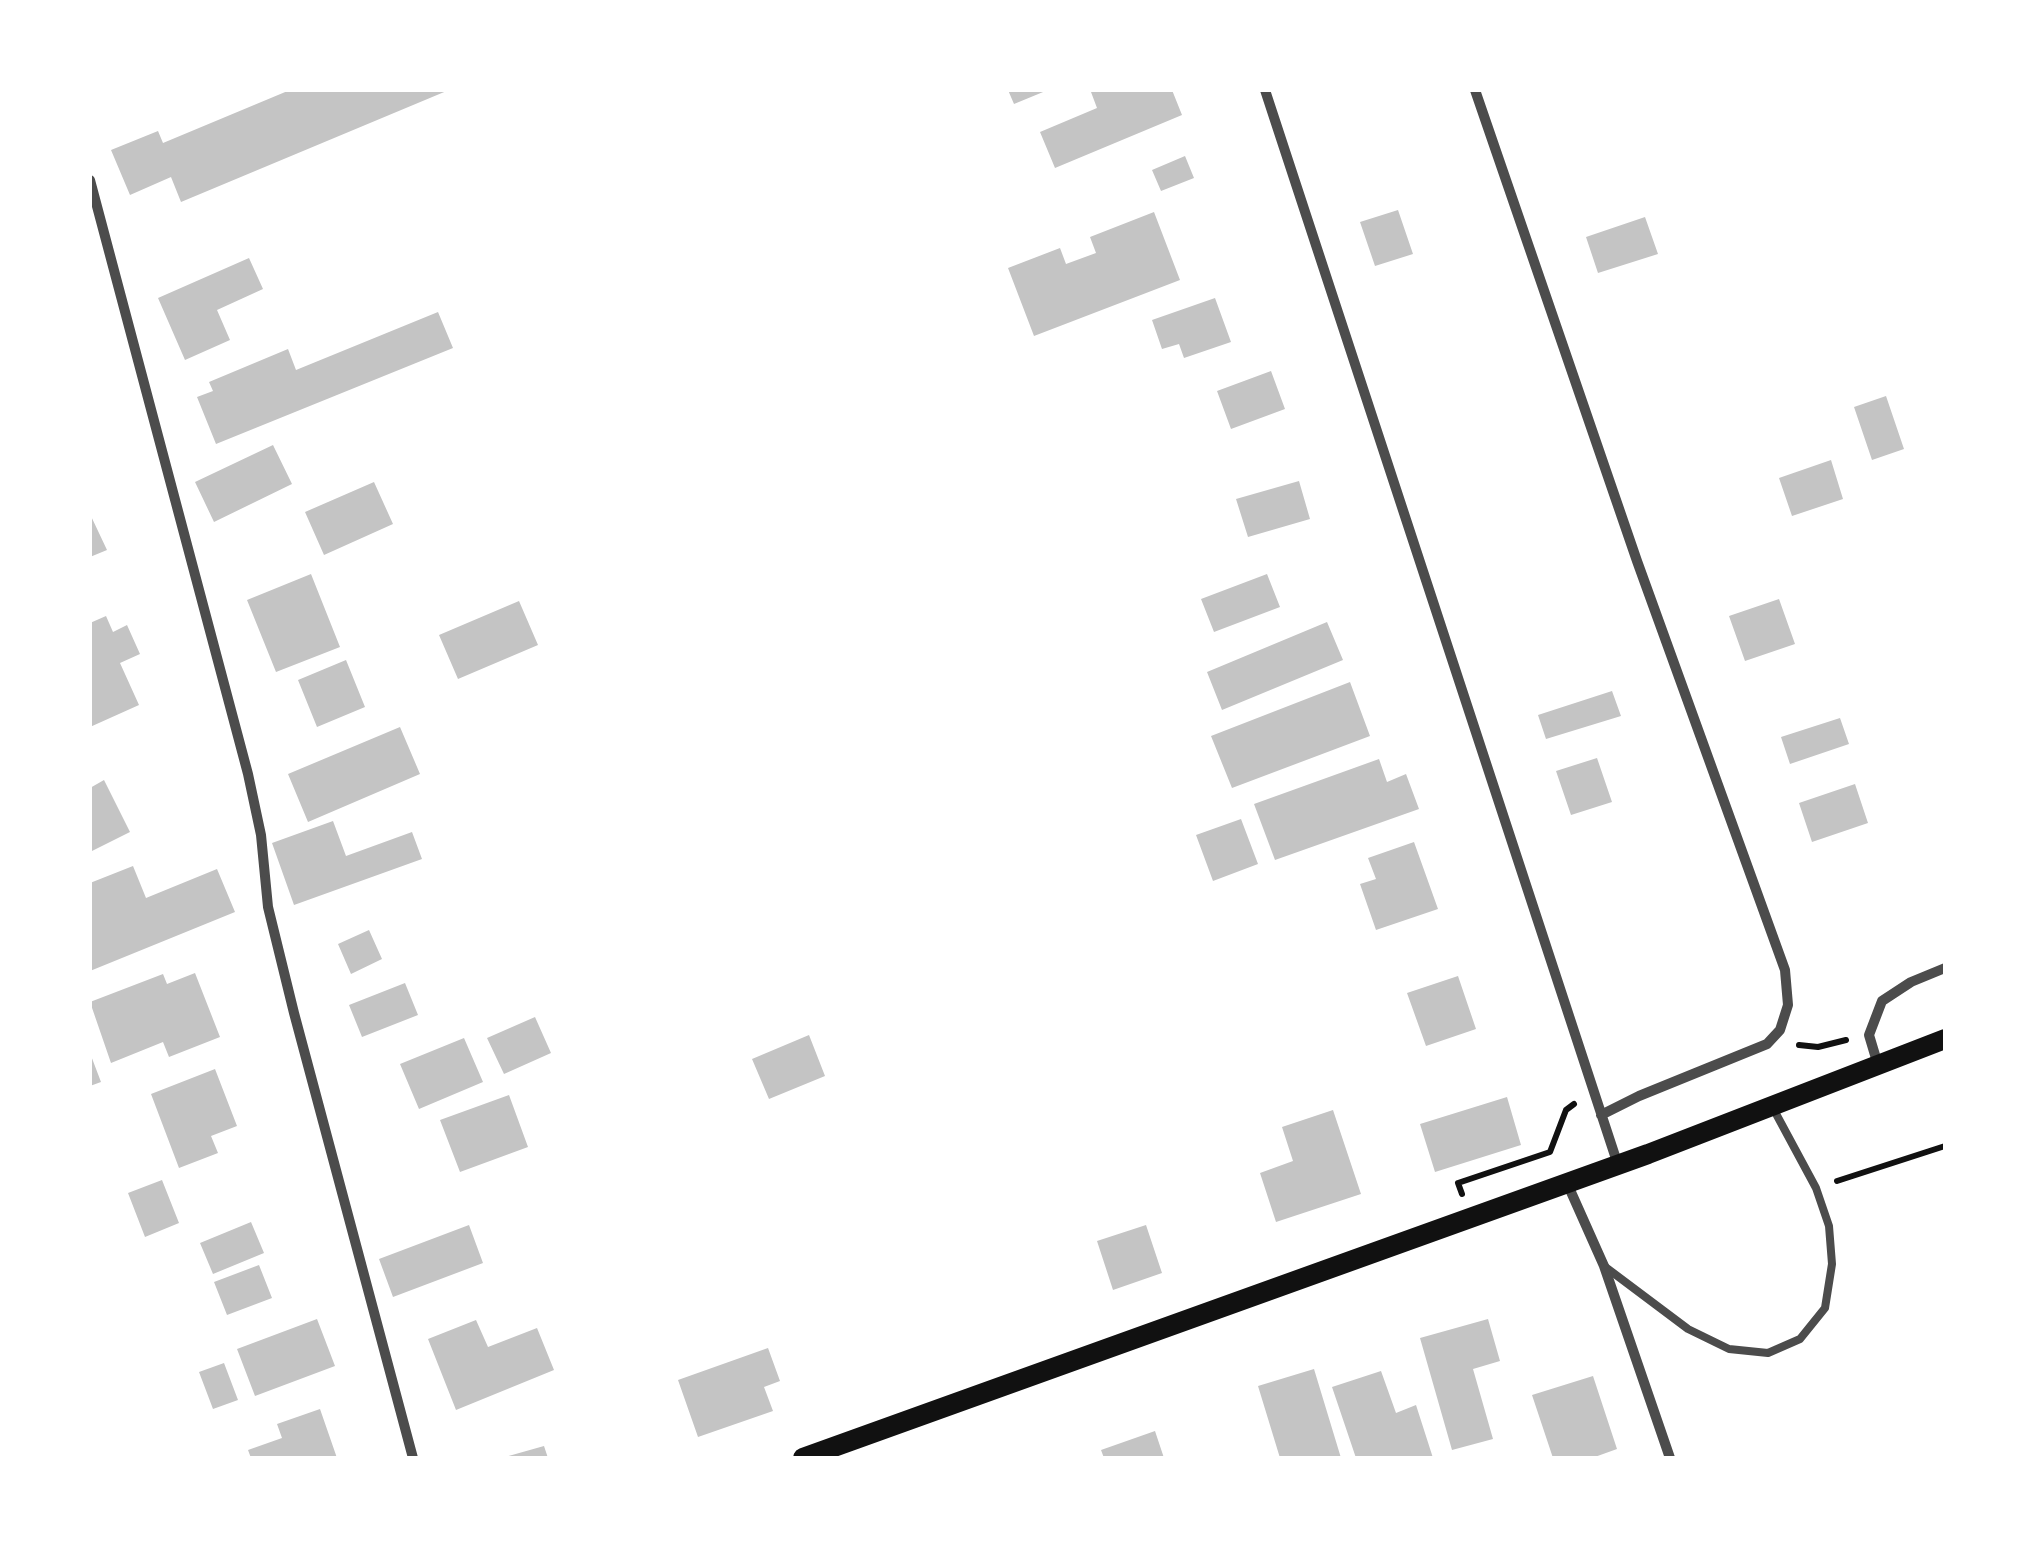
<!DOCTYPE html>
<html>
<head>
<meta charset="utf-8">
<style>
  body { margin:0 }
  #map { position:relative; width:2035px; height:1548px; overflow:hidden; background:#fff; font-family:"Archivo Narrow",sans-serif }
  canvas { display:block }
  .frame { position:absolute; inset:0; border:92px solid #fff; pointer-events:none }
</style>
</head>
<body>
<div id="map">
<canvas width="2035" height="1548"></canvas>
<div class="frame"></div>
</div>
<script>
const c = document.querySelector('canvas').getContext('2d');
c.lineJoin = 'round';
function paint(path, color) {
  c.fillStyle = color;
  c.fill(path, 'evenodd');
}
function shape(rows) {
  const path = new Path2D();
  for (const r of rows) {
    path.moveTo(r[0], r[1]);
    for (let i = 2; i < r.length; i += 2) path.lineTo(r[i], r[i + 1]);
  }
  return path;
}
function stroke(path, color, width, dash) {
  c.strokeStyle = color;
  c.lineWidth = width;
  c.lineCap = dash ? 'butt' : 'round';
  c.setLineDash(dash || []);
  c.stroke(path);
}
paint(shape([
  [290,90,449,90,181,202,171,177,130,195,111,150,158,131,163,143],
  [1008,90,1048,90,1014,104],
  [1096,90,1172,90,1182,115,1055,168,1040,132,1097,108,1091,92],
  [1185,156,1194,178,1161,191,1152,170],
  [1398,210,1413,254,1375,266,1360,222],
  [1154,212,1180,280,1034,336,1008,268,1060,248,1066,264,1096,253,1090,237],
  [1645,217,1658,254,1598,273,1586,237],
  [249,258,263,289,217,310,230,340,185,360,158,298],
  [1215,298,1231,342,1184,358,1179,344,1162,349,1152,320],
  [438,312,453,348,216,444,197,397,213,391,209,382,288,349,296,370],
  [1271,371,1285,409,1231,429,1217,391],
  [1886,396,1904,449,1872,460,1854,407],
  [273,445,292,484,214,522,195,482],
  [1831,460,1843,499,1792,516,1779,478],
  [1299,481,1310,519,1248,537,1236,499],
  [374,482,393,524,324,555,305,512],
  [90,514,107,550,90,557],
  [311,574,340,647,276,672,247,600],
  [1267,574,1280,607,1214,632,1201,599],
  [1779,599,1795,644,1745,661,1729,616],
  [519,601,538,645,458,679,439,635],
  [106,616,113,632,127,625,140,654,120,663,139,705,90,727,90,623],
  [1327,622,1343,660,1222,710,1207,672],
  [346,660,365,707,317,727,298,680],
  [1350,682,1370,736,1232,788,1211,736],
  [1612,691,1621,716,1546,739,1538,715],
  [1840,718,1849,744,1790,764,1781,737],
  [400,727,420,774,308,822,288,774],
  [1597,758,1612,802,1571,815,1556,771],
  [1379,759,1387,782,1406,774,1419,809,1275,860,1254,804],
  [104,780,130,832,90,852,90,788],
  [1855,784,1868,823,1812,842,1799,803],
  [1241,819,1258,864,1213,881,1196,835],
  [333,821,346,856,412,832,422,859,294,905,272,843],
  [1414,842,1438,909,1376,930,1360,884,1376,879,1368,858],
  [133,866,146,898,217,869,235,912,90,971,90,883],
  [369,930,382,959,351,974,338,944],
  [195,973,220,1037,169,1057,163,1042,111,1063,90,1002,163,974,167,984],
  [1458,976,1476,1029,1426,1046,1407,993],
  [405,983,418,1015,362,1037,349,1005],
  [535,1017,551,1053,504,1074,487,1038],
  [809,1035,825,1076,769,1099,752,1059],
  [464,1038,483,1082,419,1109,400,1064],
  [90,1053,101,1082,90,1086],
  [215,1069,237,1126,211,1136,218,1153,179,1168,151,1094],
  [509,1095,528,1147,460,1172,440,1120],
  [1507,1097,1521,1145,1435,1172,1420,1124],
  [1333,1110,1361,1194,1276,1222,1260,1173,1293,1161,1282,1127],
  [162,1180,179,1223,145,1237,128,1193],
  [251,1222,264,1253,213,1274,200,1243],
  [469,1225,483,1263,393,1297,379,1259],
  [1146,1225,1162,1273,1113,1290,1097,1241],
  [259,1265,272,1298,227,1315,214,1282],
  [317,1319,335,1366,255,1396,237,1349],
  [1488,1319,1500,1361,1473,1369,1493,1439,1452,1450,1420,1338],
  [476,1320,488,1347,537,1328,554,1370,456,1410,428,1339],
  [768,1348,780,1381,764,1387,773,1411,698,1437,678,1380],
  [224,1363,238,1400,213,1409,199,1372],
  [1314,1369,1341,1458,1280,1458,1258,1386],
  [1381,1371,1396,1413,1416,1405,1433,1458,1356,1458,1332,1387],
  [1593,1376,1617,1449,1592,1458,1553,1458,1532,1395],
  [320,1409,337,1458,251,1458,248,1450,282,1438,277,1424],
  [1155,1431,1164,1458,1104,1458,1101,1450],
  [544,1446,548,1458,505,1458,505,1457]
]), '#c4c4c4');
stroke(shape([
  [1799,1045,1818,1047,1846,1040],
  [1837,1181,1945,1146],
  [1462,1194,1458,1183,1550,1152,1566,1110,1574,1104]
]), '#111', 6);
stroke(shape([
  [1604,1266,1688,1329,1729,1349,1768,1353,1800,1339,1825,1308,1832,1264,1829,1226,1816,1188,1774,1110]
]), '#4c4c4c', 8);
stroke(shape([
  [1265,90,1618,1165],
  [1475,90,1637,561,1785,970,1788,1005,1780,1030,1767,1044,1639,1096,1601,1115],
  [90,180,248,774,261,835,268,907,294,1013,413,1458],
  [1878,1065,1869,1035,1882,1001,1911,982,1945,968],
  [1567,1183,1604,1266,1670,1458]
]), '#4c4c4c', 10);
stroke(shape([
  [803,1458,1648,1154,1945,1039]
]), '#111', 20);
</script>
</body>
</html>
